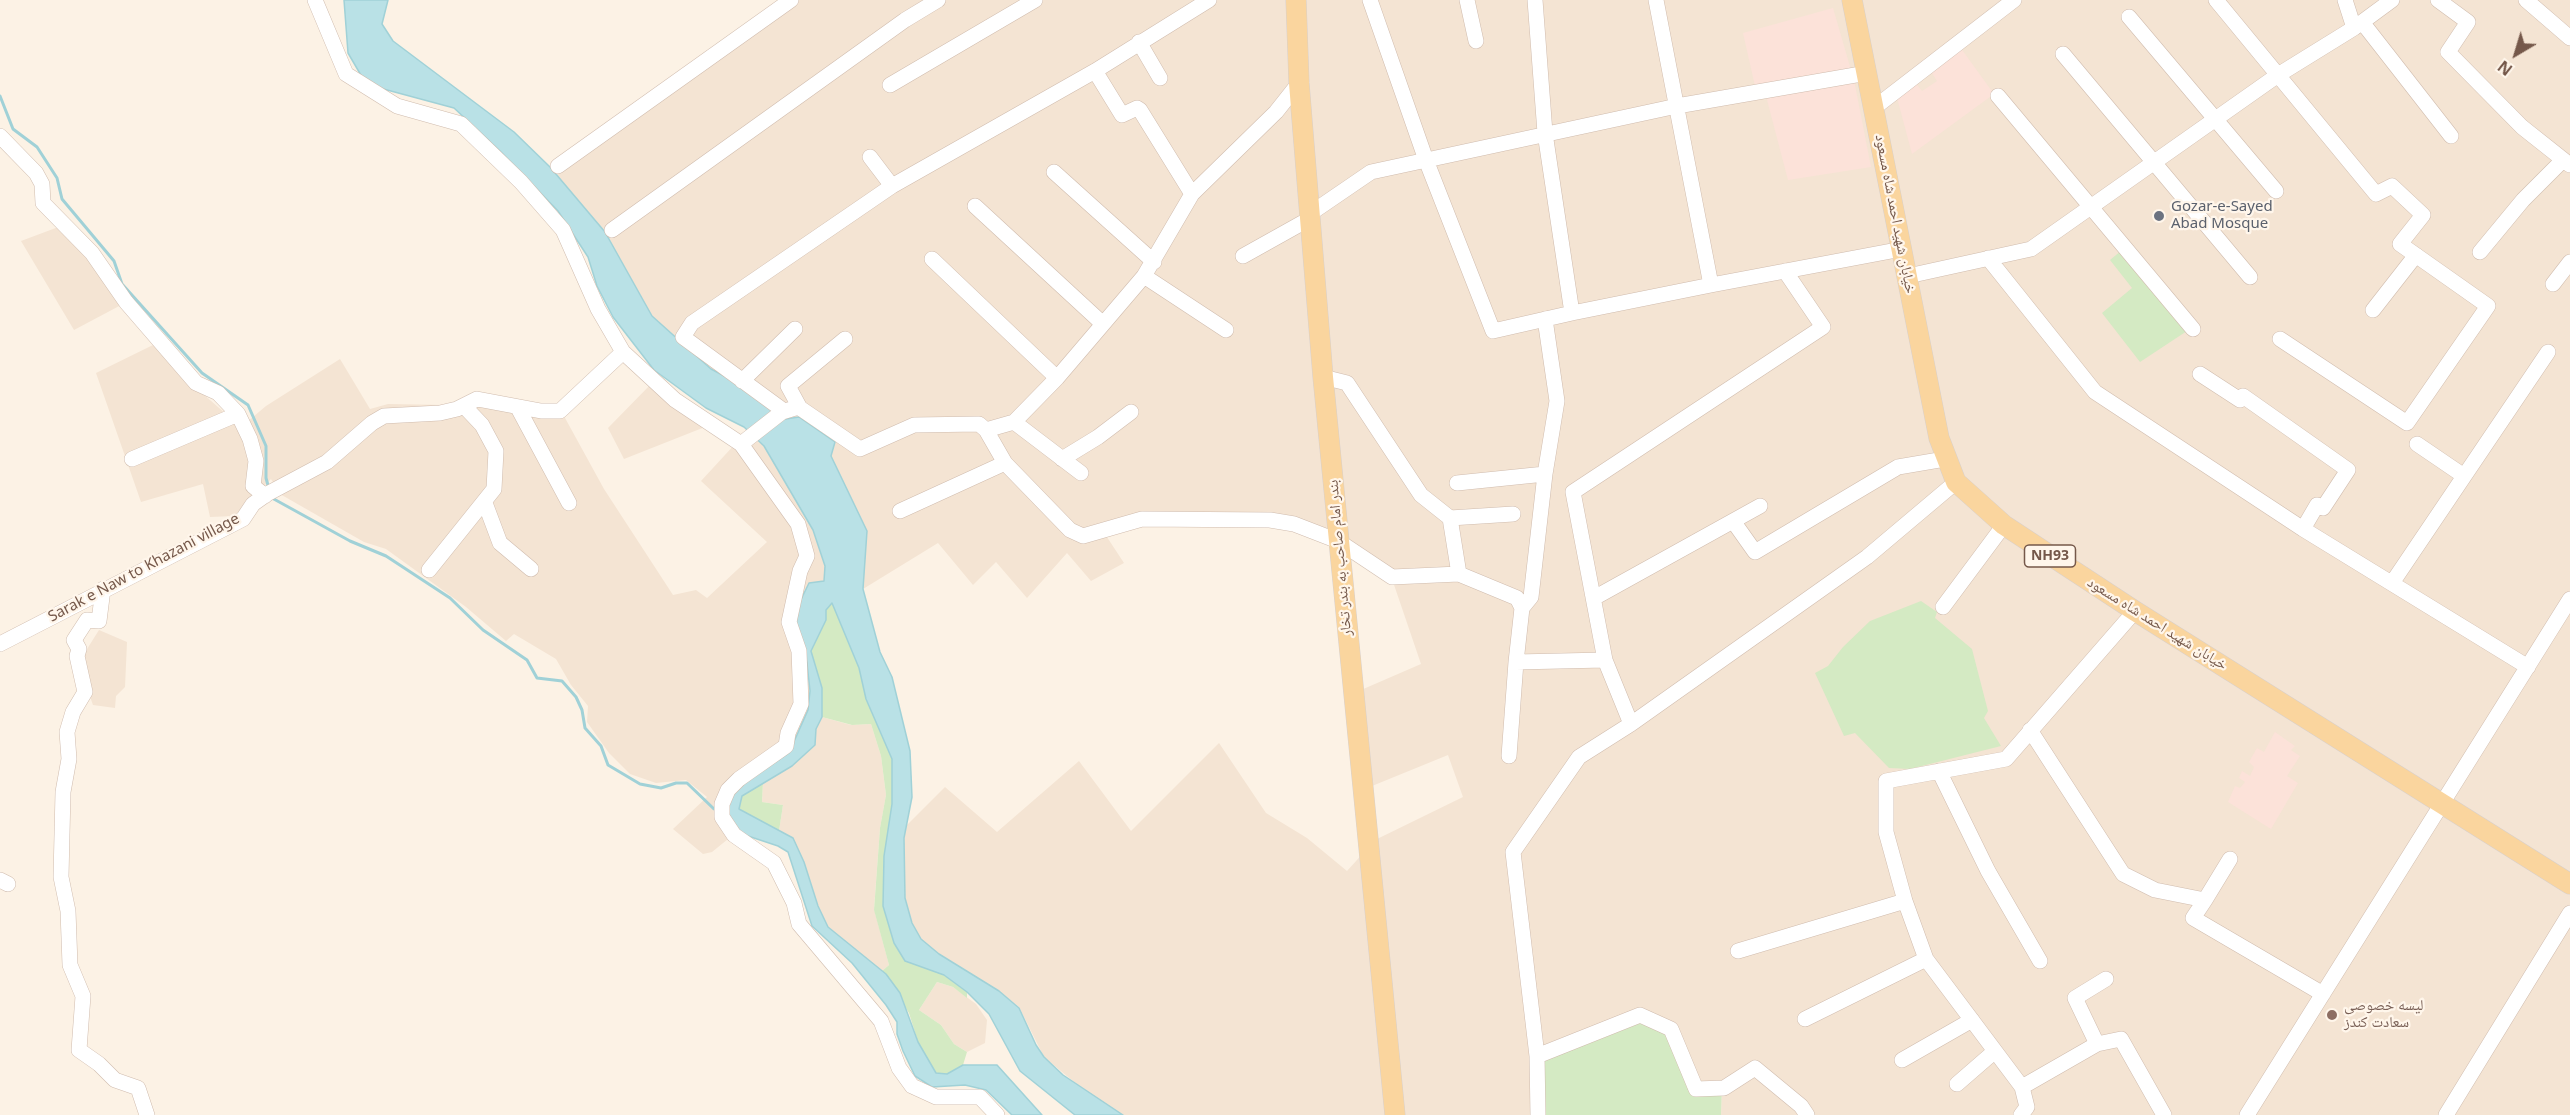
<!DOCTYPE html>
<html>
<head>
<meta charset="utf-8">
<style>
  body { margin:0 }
  #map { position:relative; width:2570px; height:1115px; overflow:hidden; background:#fcf2e5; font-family:"Noto Sans",sans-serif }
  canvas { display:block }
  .north { position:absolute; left:2486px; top:24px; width:60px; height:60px; -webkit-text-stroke:4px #fff6eb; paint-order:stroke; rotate:218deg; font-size:16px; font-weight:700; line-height:24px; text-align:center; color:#75584a }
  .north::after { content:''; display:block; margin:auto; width:21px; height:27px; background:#75584a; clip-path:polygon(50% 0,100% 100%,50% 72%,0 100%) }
</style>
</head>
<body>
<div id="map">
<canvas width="2570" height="1115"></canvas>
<div class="north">N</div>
</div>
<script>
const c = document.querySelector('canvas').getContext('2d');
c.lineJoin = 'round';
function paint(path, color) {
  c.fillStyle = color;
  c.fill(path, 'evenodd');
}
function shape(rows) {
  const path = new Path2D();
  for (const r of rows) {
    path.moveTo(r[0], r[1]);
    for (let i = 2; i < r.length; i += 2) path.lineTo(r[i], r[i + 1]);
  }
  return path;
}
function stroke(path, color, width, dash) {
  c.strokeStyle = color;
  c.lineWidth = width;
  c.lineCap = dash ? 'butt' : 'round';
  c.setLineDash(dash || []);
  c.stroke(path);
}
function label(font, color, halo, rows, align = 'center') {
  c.font = font + ' "Noto Sans","Noto Naskh Arabic",sans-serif';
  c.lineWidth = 4.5;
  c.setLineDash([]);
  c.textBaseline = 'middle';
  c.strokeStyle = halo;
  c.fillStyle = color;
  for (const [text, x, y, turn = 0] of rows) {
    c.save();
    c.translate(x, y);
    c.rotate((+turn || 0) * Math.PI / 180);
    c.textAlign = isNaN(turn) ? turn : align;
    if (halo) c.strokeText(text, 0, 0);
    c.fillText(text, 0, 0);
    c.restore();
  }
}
paint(shape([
  [782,0,2570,0,2570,1115,1721,1115,1722,1087,1541,1115,1123,1115,1091,1096,1044,1057,1019,1007,999,991,939,954,921,939,912,923,905,898,904,838,907,825,945,787,997,832,1079,761,1131,831,1219,743,1266,813,1307,838,1347,871,1375,840,1463,797,1448,755,1372,786,1361,690,1421,664,1390,573,1279,521,1101,528,1124,563,1091,581,1067,553,1027,598,996,562,973,585,938,543,863,589,867,531,831,456,786,419,766,398,711,369,652,316,605,232,550,167],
  [61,226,123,304,74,330,21,241],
  [155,344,195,387,241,427,266,406,340,359,370,409,388,404,559,407,604,489,673,595,696,590,707,598,767,542,701,481,736,443,752,435,764,446,813,530,825,566,824,581,804,650,810,691,808,710,789,753,774,763,757,768,733,835,712,852,703,854,673,829,707,797,686,780,656,783,630,774,609,753,587,722,588,706,571,685,556,659,514,634,506,641,466,607,386,549,364,542,280,494,271,479,234,516,210,517,203,484,141,502,96,373],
  [652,383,710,425,624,459,608,428],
  [99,630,127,642,125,687,116,696,115,708,93,705,88,691,82,657],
  [822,717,851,725,871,724,881,756,886,795,880,828,874,909,889,965,882,971,828,927,818,906,804,862,793,839,779,831,783,805,762,802,763,782,792,766,815,745,816,729],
  [937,982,953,987,976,1004,987,1020,985,1043,967,1052,954,1044,941,1025,919,1010]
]), '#f4e4d3');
paint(shape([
  [1833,8,1851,70,1755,86,1743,33],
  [1960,47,1994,94,1912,154,1896,94,1914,81,1922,91,1937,81,1930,70],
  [1854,80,1871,167,1788,180,1766,96],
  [2275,732,2295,746,2291,750,2300,756,2287,776,2298,783,2271,829,2228,802,2235,786,2240,788,2245,782,2239,778,2242,771,2250,776,2254,767,2249,762,2257,748,2264,752]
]), '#fce2d9');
paint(shape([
  [2122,250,2187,331,2140,362,2102,313,2132,288,2110,260],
  [1921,601,1937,612,1935,618,1972,649,1988,711,1984,718,2001,746,1910,769,1889,768,1855,733,1844,736,1815,673,1828,666,1843,647,1870,621],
  [832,603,859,668,866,699,892,759,892,804,883,905,894,943,905,961,944,975,967,992,967,998,953,987,937,982,919,1010,941,1025,954,1044,967,1052,963,1065,947,1074,936,1073,918,1042,909,1013,882,971,889,965,874,910,880,828,886,795,881,756,871,724,852,725,822,717,822,688,811,651,826,620,826,610],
  [763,782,762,802,783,805,779,831,739,809,742,796],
  [1639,1018,1670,1032,1691,1092,1722,1087,1721,1115,1541,1115,1540,1057]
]), '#d4eac3');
const water = shape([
  [344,0,388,0,382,24,393,41,514,132,550,167,605,232,652,316,711,369,766,398,786,419,799,417,835,442,831,456,867,531,863,589,880,652,892,677,910,751,912,797,904,838,905,898,912,923,921,939,939,954,999,991,1019,1008,1036,1045,1044,1057,1063,1075,1123,1115,1075,1115,1020,1071,989,1014,967,992,944,975,905,961,894,943,883,906,884,856,892,804,892,759,866,699,859,668,832,603,826,610,826,620,811,651,822,688,822,717,816,729,815,745,792,766,742,796,739,809,793,838,804,862,818,906,828,927,886,974,900,993,918,1042,936,1073,947,1074,963,1065,997,1065,1042,1115,1012,1115,986,1090,965,1085,932,1087,915,1076,903,1051,897,1034,897,1022,886,1005,852,963,812,926,788,852,778,846,736,832,728,821,730,793,789,753,808,710,810,691,807,663,794,614,809,583,824,581,825,566,813,530,764,446,744,427,706,408,654,370,613,317,597,286,588,257,558,211,500,151,454,108,376,87,362,77,348,53,344,0]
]);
paint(water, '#b9e1e6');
stroke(water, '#a0d1d7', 1.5);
stroke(shape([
  [0,96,13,129,37,147,57,178,62,199,114,261,122,284,202,373,248,405,266,446,266,478,269,489],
  [272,498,350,541,386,556,450,598,483,630,527,660,537,678,562,681,576,697,582,710,585,728,601,746,608,765,640,784,661,788,676,783,687,783,714,809,718,809]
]), '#a0d1d7', 3);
const minor = shape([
  [315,0,346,74,397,106,461,124,521,182,563,230,598,309,623,352],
  [1370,0,1426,160,1493,331,1572,313,1545,133,1535,0],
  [1467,0,1476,41],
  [1656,0,1711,285,1902,249],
  [2216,0,2376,194,2392,186,2423,215,2400,244,2488,306,2407,423,2280,339],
  [2345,0,2354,28],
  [2438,0,2468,22,2448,52,2522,127,2570,165],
  [2526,0,2570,38],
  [2129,17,2276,191],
  [2362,22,2451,136],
  [1139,42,1160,78],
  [2063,54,2250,277],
  [1095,71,1122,115,1137,108,1140,110,1192,194],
  [890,85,1035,0],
  [1998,96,2193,329],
  [1874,108,2014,0],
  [0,136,36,173,42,184,43,203,92,253,126,302,196,383,218,393,238,414,250,439,256,461,253,486,265,496],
  [870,157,892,186],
  [558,166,791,0],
  [1054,172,1154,262],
  [975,206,1103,324],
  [1311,213,1371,172,1677,106,1867,73],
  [612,230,905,20,938,0],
  [2480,252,2523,200,2563,160],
  [1243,256,1311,218],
  [1988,258,2095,392,2303,529,2528,667],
  [932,259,1057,378],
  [1144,276,1226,330],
  [1908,276,2031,249,2278,75,2354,28,2392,0],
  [2553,284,2570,262],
  [2373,310,2416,255],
  [1572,313,1711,285],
  [2200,374,2240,400,2243,396,2348,470,2323,508,2317,505,2303,529],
  [1323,377,1347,383,1421,495,1450,518,1513,514],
  [742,381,795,329],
  [518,408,569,503],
  [800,408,788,386,845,339],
  [784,411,683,337,692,323,892,186,1095,71,1209,0],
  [1014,422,1081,473],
  [986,430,1014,422,1057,378,1144,276,1192,194,1276,112,1299,83],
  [741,444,798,524,807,556,800,571,789,622,799,651,801,704,788,733,786,746,739,779,728,790,722,804,722,817,734,835,774,863,794,903,799,924,881,1021,899,1068,912,1086,936,1097,980,1097,997,1115],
  [2417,444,2464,476],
  [132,459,238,414],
  [1062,459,1098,437,1131,412],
  [1457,483,1545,474],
  [485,503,500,543,531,569],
  [900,511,1005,463],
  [1450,518,1459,574],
  [1733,521,1755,552,1898,467,1945,459],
  [429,570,494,489,496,451,482,425,464,406],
  [2392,583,2548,352],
  [103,589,99,621,87,620,74,640,79,649,77,656,85,692,73,712,67,732,69,759,63,792,61,877,68,911,70,965,83,996,79,1050,99,1064,115,1080,138,1088,147,1115],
  [1594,598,1760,506],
  [1943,607,2004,525],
  [2135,611,2006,759,1886,781,1886,832,1905,901,1926,959,2022,1087,2097,1044,2121,1039,2164,1115],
  [0,644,243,519,253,504,267,494,327,462,372,423,384,416,440,413,457,409,477,399,541,411,560,411,623,352,675,400,741,444,782,412,795,408,800,408,860,449,914,425,979,424,986,430,1005,463,1070,530,1083,536,1142,519,1270,520,1294,524,1338,541,1392,577,1459,574,1517,598,1522,608],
  [1605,660,1573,492,1823,327,1785,271],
  [1631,724,1867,557,1956,482],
  [2030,730,2123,874,2155,890,2205,900,2193,918,2323,994],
  [1509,756,1516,662],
  [1939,771,1988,871,2040,961],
  [0,880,8,884],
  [2205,900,2230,859],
  [1738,951,1905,901],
  [1805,1019,1926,959],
  [2097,1044,2075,998,2106,979],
  [1537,1056,1640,1015,1671,1029,1696,1089,1724,1088,1755,1068,1801,1106,1807,1115],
  [1902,1060,1972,1020],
  [1957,1084,1995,1051],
  [1538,1115,1537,1056,1513,852,1579,757,1631,724,1605,660,1516,662,1522,608,1531,597,1545,474,1557,401,1545,319],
  [2021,1115,2027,1107,2022,1087],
  [2247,1115,2570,599],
  [2446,1115,2570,913]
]);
const major = shape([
  [1296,0,1299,83,1323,377,1395,1115],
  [1852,0,1939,438,1956,482,2004,525,2135,611,2570,884]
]);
stroke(minor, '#d0bcae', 16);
stroke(major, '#d8d0cc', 21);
stroke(minor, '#fff', 15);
stroke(major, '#fad59e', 20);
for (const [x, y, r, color] of [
  [2159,216,6,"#6b7280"],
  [2332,1015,6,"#8d6e63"]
]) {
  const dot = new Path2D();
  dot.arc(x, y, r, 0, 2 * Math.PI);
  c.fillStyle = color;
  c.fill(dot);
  stroke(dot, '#fff6eb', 2);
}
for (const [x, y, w] of [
  [2050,556,51]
]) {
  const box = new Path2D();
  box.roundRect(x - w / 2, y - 11, w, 22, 4.5);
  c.fillStyle = '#fff6eb';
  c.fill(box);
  stroke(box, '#75584a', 1.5);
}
label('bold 14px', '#75584a', null, [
  ["NH93",2050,556]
]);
label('15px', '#5b616d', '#fff6eb', [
  ["Gozar-e-Sayed",2171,207],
  ["Abad Mosque",2171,224]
], 'left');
label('15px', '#75584a', '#fff6eb', [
  ["خیابان شهید احمد شاه مسعود",1895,214,79],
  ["بندر امام صاحب به بندر تخار",1340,558,-95],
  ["Sarak e Naw to Khazani village",144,568,-28],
  ["خیابان شهید احمد شاه مسعود",2157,624,32]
]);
label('15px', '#785e54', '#fff6eb', [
  ["لیسه خصوصی",2344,1006],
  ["سعادت کندز",2344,1023]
], 'left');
</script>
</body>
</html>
